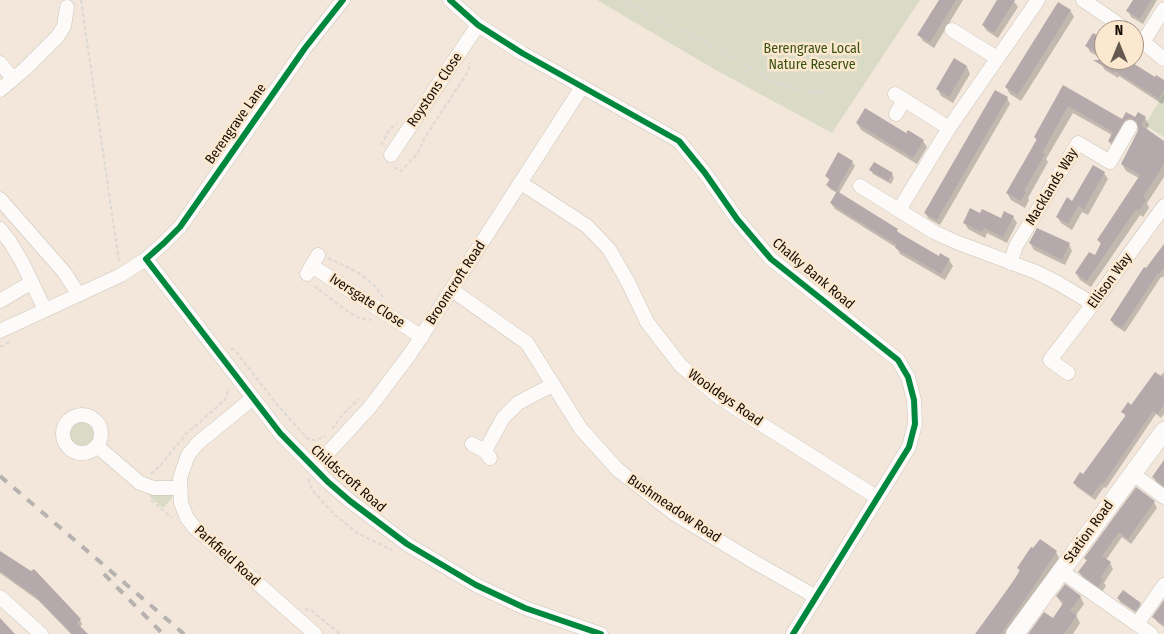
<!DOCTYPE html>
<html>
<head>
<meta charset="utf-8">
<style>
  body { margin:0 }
  #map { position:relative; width:1164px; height:634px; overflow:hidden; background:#f2e7da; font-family:"Fira Sans Condensed",sans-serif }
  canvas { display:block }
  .north { position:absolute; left:1094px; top:20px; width:50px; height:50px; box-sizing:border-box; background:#fce8cf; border:1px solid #a0907e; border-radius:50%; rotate:0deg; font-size:14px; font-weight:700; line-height:20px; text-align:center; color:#160d04 }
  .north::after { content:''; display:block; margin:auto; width:18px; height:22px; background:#63594f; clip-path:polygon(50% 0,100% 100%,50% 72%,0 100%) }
</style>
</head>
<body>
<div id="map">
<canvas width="1164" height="634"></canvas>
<div class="north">N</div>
</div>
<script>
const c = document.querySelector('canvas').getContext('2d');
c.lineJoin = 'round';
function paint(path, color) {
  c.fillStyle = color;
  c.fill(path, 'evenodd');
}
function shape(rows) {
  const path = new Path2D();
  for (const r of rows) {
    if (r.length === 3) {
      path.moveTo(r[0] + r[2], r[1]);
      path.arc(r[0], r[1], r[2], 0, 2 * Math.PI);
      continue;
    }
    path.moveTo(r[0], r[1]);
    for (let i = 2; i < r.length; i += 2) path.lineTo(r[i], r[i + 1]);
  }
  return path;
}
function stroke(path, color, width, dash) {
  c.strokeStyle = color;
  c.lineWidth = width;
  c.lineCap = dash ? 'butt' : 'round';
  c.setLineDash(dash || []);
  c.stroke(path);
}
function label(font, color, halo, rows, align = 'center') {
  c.font = font + ' "Fira Sans Condensed",sans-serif';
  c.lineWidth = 5;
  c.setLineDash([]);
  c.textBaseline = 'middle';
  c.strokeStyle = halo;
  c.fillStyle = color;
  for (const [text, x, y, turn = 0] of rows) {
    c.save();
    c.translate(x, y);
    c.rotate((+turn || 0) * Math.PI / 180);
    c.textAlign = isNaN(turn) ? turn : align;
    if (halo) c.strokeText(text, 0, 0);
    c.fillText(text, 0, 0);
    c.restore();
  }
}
paint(shape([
  [597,0,920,0,832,133,714,69],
  [1164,93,1164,137,1145,125],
  [82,434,16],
  [153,491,172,495,172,498,163,508,149,496]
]), '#dadbc7');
paint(shape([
  [940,0,963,0,934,48,923,41,919,35],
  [999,0,1013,0,1018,7,998,38,987,31,983,25],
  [1135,0,1157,0,1143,24,1131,17,1128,11],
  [1070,10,1074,17,1021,101,1010,94,1006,87],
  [1104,41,1104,60,1090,52,1087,46],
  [955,60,967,67,970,74,953,103,941,96,938,89],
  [1104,60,1126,60,1155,79,1164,82,1164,101,1162,104,1119,76,1118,78,1105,70,1101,64],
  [1064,87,1122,121,1126,114,1135,119,1145,118,1149,125,1146,130,1164,142,1164,177,1147,203,1149,208,1143,217,1140,215,1091,287,1080,280,1076,273,1095,256,1101,245,1099,240,1139,178,1126,171,1122,164,1140,126,1129,126,1113,148,1109,141,1112,135,1073,113,1046,159,1048,162,1028,198,1029,200,1025,208,1011,200,1007,193,1037,141,1035,137],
  [1007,98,1010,104,940,225,929,219,925,213],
  [857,123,923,141,927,147,917,164,861,130],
  [852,162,855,166,839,193,897,230,900,235,939,257,949,260,953,266,945,280,900,254,897,248,835,209,831,203,837,193,830,189,827,185,830,181,826,176],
  [871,170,892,174,894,178,891,184,873,174],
  [1104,173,1108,179,1088,215,1082,212,1072,230,1061,223,1057,217],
  [980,215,1001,219,1013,217,1017,223,1007,243,987,233,985,238,968,229,964,222],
  [1030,243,1069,244,1072,251,1065,265,1034,250],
  [1164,246,1164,276,1162,278,1161,277,1125,332,1114,325,1111,320],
  [1164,372,1164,414,1161,418,1156,414,1106,488,1104,487,1095,500,1077,487,1074,483,1083,476,1126,417,1123,412,1131,407],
  [1164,463,1164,489,1157,483,1153,477],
  [1154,502,1157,508,1131,544,1122,537,1106,560,1110,563,1113,569,1104,583,1106,586,1102,592,1083,578,1079,572,1087,561,1085,558],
  [1056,552,1059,558,1007,634,977,634,1020,571,1018,568],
  [0,553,80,620,82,624,80,627,86,634,71,634,39,601,0,573],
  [1080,596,1084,604,1076,615,1080,623,1073,634,1030,634,1053,620,1063,605,1057,597],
  [1118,598,1140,604,1142,608,1138,614,1120,602],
  [1164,604,1164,627,1157,622,1154,617]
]), '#0003');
paint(shape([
  [939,0,956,0,930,42,917,35],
  [997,0,1015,0,994,33,982,25],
  [1133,0,1151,0,1140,19,1126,11],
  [1058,2,1071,10,1018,95,1005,87],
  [1093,33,1104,39,1104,57,1085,46],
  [954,58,967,66,949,97,936,89],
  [1093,60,1128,60,1155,77,1156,75,1164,80,1164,90,1159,99,1115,71,1114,73],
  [1063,85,1122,119,1126,112,1135,117,1138,112,1146,117,1141,125,1164,141,1164,164,1143,197,1146,200,1139,211,1136,209,1087,281,1075,273,1089,252,1095,255,1101,243,1097,240,1140,175,1121,164,1138,131,1137,122,1130,118,1125,120,1111,143,1108,141,1113,132,1068,106,1042,153,1045,154,1024,191,1026,192,1021,201,1006,193,1037,139,1034,137],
  [995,90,1008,97,937,220,924,213],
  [865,108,906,133,908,130,924,140,913,158,856,123],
  [838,152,853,161,836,191,826,185,830,179,825,176],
  [874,162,893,173,888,181,869,170],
  [1093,165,1105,172,1084,209,1078,206,1068,224,1056,217,1067,197,1072,201],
  [837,191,898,229,896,231,939,256,940,253,950,259,941,274,895,248,897,245,830,203],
  [970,208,980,213,982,209,1001,218,1004,211,1014,216,1003,237,984,228,982,232,963,223],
  [1037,228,1070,243,1062,260,1029,243],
  [1164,244,1164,268,1159,274,1158,273,1122,328,1110,320,1144,267,1146,268],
  [1155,372,1164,378,1164,405,1158,414,1153,411,1103,484,1101,483,1092,496,1073,483,1080,472,1083,474,1126,415,1121,412,1128,402,1131,405],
  [1164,460,1164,486,1152,477],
  [1136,487,1155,501,1128,539,1119,532,1102,556,1111,562,1100,578,1103,580,1098,587,1078,572,1087,560,1084,558],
  [1040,539,1057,551,1030,592,1001,634,975,634,1015,579,1020,570,1017,568,1031,547,1033,548],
  [0,551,31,571,34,569,81,619,77,623,88,634,72,634,35,596,0,571],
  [1065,584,1081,596,1070,611,1077,615,1064,634,1028,634,1044,612,1053,618,1064,602,1056,596],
  [1123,590,1141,603,1135,611,1117,598],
  [1164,600,1164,625,1152,617],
  [0,618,15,634,0,634]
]), '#b4aaab');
const minor = shape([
  [450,0,478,25,522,53,679,141,705,173,737,219,771,259,898,360,908,377,914,400,915,424,909,447,793,634],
  [1083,0,1127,30],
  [952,30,997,58],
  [1137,37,1164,59],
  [1143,42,1164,9],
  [0,63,13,79],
  [0,90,25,69,58,36,64,26,67,7],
  [895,94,949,128],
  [896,114,904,100],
  [391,155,478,25],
  [521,183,587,226,609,249,628,282,647,322,681,366,720,398,878,498],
  [860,186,934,232,956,242,1036,272,1058,283,1093,304],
  [0,199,64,272,79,295],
  [899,210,949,128,1038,0],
  [0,229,10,242,22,262,45,310],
  [146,259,280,433,328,482,350,501,407,544,476,585,525,608,601,634],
  [1010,263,1016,246,1078,143,1110,162,1130,127],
  [312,266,422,337],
  [307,274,318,255],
  [452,290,527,343,581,429,618,470,675,514,751,560,816,597],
  [0,301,32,282],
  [0,331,121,275,146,259,164,243,180,227,305,48,343,0],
  [1068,373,1050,360,1093,304,1164,206],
  [252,399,198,443,188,455,180,478,181,503,187,518,194,527,315,634],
  [82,434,19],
  [472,444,485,451,490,458],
  [98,447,140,483,154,488,179,488],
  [485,451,503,418,518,403,552,385],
  [314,468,370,407,410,354,582,87],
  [1132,473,1164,497],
  [1061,571,1151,634],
  [0,597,41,634],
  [1137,624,1164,585]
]);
const major = shape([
  [1015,634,1164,431]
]);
stroke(minor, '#cdc3b8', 15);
stroke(major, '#cdc3b8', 19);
stroke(shape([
  [81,0,119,262],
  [622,0,731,56,772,82,805,92,846,93],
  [381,145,390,129,397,123],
  [394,167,401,171,418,153,424,139,469,70,469,63],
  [328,258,357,272,374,285,383,297],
  [314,286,347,311,359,318,371,320],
  [0,347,11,341],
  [231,349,234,349,278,406,307,438,310,440,317,440,325,436],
  [332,429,343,414,359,399],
  [90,457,74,456,62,447,58,434,63,419,71,413,79,410,92,412,98,416,103,422,106,437],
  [151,474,159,467,186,434,225,400,229,388],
  [308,479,312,490,335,515,357,533,392,550],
  [151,500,172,518],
  [305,609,311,610,340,634]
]), '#dcd9d5', 2, [4, 2.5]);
stroke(minor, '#fdfbf9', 14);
stroke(major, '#fdfbf9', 18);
stroke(shape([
  [0,476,184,634],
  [104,574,163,634]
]), '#b5b2b0', 4, [9, 9]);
stroke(shape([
  [343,0,305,48,180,227,164,243,146,259,280,433,328,482,350,501,407,544,476,585,525,608,601,634],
  [450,0,478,25,522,53,679,141,705,173,737,219,771,259,898,360,908,377,914,400,915,424,909,447,793,634]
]), '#00873e', 6);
label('14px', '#3b5113', '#fce8cf', [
  ["Berengrave Local",812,49],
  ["Nature Reserve",812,65]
]);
label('14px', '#160d04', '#fce8cf', [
  ["Roystons Close",435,90,-56],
  ["Berengrave Lane",236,124,-55],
  ["Macklands Way",1052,187,-59],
  ["Chalky Bank Road",813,274,40],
  ["Ellison Way",1110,281,-54],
  ["Broomcroft Road",456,283,-57],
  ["Iversgate Close",367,301,33],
  ["Wooldeys Road",725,398,35],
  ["Childscroft Road",348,479,41],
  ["Bushmeadow Road",674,509,34],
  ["Station Road",1089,532,-54],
  ["Parkfield Road",227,556,42]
]);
</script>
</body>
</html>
